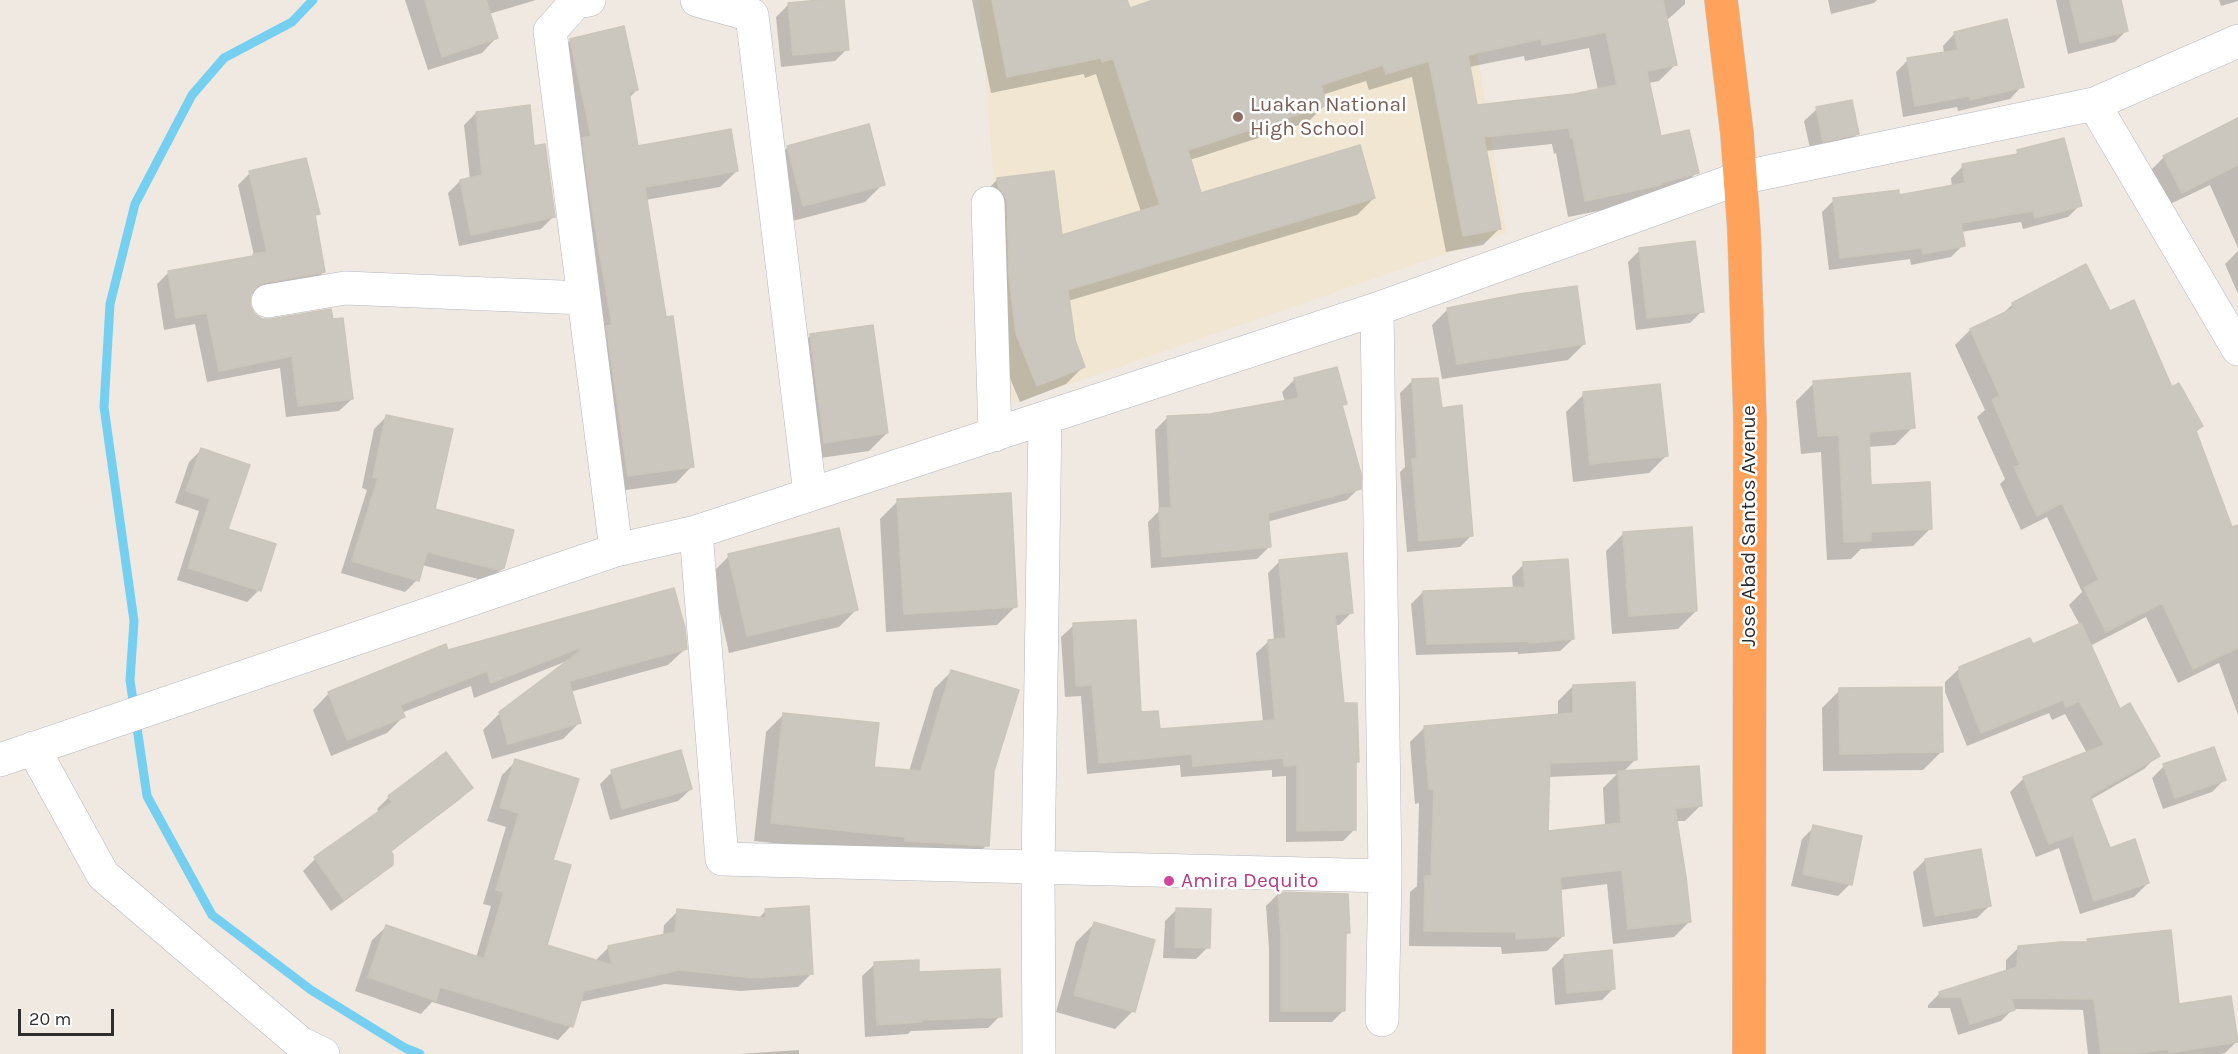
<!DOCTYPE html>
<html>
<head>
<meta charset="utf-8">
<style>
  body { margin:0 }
  #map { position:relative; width:2238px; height:1054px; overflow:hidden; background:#efe9e1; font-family:Karla,sans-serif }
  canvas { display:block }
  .scale { position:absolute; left:18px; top:1009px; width:96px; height:27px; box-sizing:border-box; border:3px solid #2e2e2e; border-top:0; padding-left:8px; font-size:18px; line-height:21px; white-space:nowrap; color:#2e2e2e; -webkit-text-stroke:4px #fff; paint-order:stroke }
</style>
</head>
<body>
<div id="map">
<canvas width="2238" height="1054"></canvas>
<div class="scale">20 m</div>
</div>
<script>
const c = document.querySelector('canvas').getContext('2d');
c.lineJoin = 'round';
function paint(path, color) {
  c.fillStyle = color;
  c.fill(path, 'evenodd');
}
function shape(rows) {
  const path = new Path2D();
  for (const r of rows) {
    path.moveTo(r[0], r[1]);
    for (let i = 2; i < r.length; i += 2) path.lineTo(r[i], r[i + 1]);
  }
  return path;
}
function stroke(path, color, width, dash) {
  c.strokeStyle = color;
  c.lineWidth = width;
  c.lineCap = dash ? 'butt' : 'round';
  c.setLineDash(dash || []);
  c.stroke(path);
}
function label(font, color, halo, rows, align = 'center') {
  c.font = font + ' Karla,sans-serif';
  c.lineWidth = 5;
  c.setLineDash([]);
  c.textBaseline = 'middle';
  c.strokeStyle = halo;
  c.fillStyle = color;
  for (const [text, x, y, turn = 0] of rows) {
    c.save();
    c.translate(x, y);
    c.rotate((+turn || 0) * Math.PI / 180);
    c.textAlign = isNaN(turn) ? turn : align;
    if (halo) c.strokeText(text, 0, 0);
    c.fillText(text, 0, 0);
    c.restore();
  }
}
paint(shape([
  [979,0,1469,0,1506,233,1012,404]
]), '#f0e6d1');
paint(shape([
  [405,0,536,0,489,14,496,38,482,53,428,70],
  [833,0,842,0,847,49,835,61,781,67,776,17,788,5],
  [972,0,1126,0,1129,10,1158,0,1685,0,1685,4,1666,21,1676,64,1659,81,1648,83,1660,138,1697,172,1680,189,1643,202,1568,217,1556,153,1554,154,1552,144,1485,151,1500,228,1483,245,1446,252,1412,77,1369,90,1366,81,1322,95,1325,105,1308,122,1190,160,1200,194,1374,198,1357,215,1068,301,1073,340,1083,367,1066,384,1020,402,999,352,980,197,997,180,1060,236,1141,212,1096,74,1085,78,1084,74,991,93],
  [1589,48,1598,90,1574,96,1476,106,1469,67,1524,56,1525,61],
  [1828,0,1877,0,1874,3,1831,14],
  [2056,0,2120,0,2127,30,2115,42,2068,54],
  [2219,0,2238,0,2238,1,2221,6],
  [1955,33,2022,86,2010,99,1958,111,1957,107,1903,117,1896,72,1908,60,1944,53,1943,46],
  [571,40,637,90,629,98,637,147,737,171,720,187,645,200,692,466,676,483,612,492,554,56],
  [1817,109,1857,134,1845,146,1811,153,1804,121],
  [476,113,533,148,553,217,541,229,459,246,448,193,460,181,470,179,464,125],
  [2238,123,2238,248,2210,185,2168,205,2151,170,2164,157],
  [788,147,883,184,865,202,785,223,770,165],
  [2018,152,2080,205,2068,217,2023,229,2021,222,1961,232,1963,245,1951,257,1911,265,1910,259,1829,270,1822,212,1834,200,1898,197,1952,187,1951,178,1963,166,2013,157],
  [250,173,318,213,314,217,324,272,311,284,251,294,248,304,252,313,352,399,339,411,286,417,280,368,207,382,195,324,164,330,157,284,169,272,251,258,254,255,238,185],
  [1640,250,1702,311,1690,323,1636,330,1628,262],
  [2238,251,2238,294,2225,264],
  [2013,304,2109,313,2201,426,2195,433,2232,529,2238,531,2238,715,2219,663,2178,683,2146,617,2090,646,2119,711,2158,755,2144,769,2090,800,2109,850,2148,883,2134,897,2080,914,2059,848,2036,857,2010,792,2024,778,2087,753,2065,714,2052,720,2049,713,1967,746,1945,692,1945,682,1960,668,2032,646,2080,625,2069,605,2082,592,2047,517,2021,530,2000,484,2005,479,1977,417,1985,410,1955,345,1970,330,2000,316],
  [1448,309,1584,344,1568,360,1442,379,1432,325],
  [810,336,887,433,869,451,806,460,792,354],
  [1294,380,1345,404,1341,407,1359,488,1347,500,1267,522,1269,547,1257,559,1151,568,1148,522,1159,511,1155,430,1167,418,1210,416,1285,402,1282,392],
  [1412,381,1441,409,1472,535,1460,547,1407,552,1400,472,1405,467,1400,393],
  [1814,383,1913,427,1895,445,1868,447,1870,486,1931,528,1913,546,1861,549,1851,559,1827,560,1821,452,1801,454,1796,401],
  [1584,394,1667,455,1649,473,1573,482,1566,412],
  [387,416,434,510,503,567,491,580,486,581,422,565,417,580,405,592,341,573,367,490,362,488,374,429],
  [201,450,227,530,259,590,247,602,177,580,199,511,175,503,189,462],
  [898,501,1015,607,997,625,886,632,880,519],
  [1624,533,1696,611,1678,629,1612,634,1606,551],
  [729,556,857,609,839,627,729,653,711,574],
  [1280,561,1351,613,1339,625,1335,625,1342,705,1358,761,1355,765,1355,829,1343,841,1286,842,1286,776,1272,777,1272,770,1181,777,1180,765,1087,774,1081,696,1065,697,1061,637,1074,625,1139,714,1158,731,1263,722,1256,653,1269,641,1274,640,1268,573],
  [1524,564,1573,639,1560,651,1518,654,1518,652,1416,655,1411,604,1423,592,1513,589,1512,576],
  [673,589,685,649,668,665,570,692,579,723,563,739,492,759,483,730,500,713,567,661,474,698,471,686,401,713,403,717,387,733,331,756,313,710,329,693,447,652],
  [952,671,993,771,987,845,969,863,754,841,766,732,784,714,873,769,909,771,934,689],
  [1573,686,1636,759,1622,773,1701,805,1685,821,1675,821,1689,922,1674,937,1613,944,1607,884,1560,890,1563,936,1547,951,1502,954,1501,947,1409,946,1410,892,1417,886,1419,803,1415,804,1410,742,1425,727,1558,716,1558,701],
  [1617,774,1603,788,1605,826,1547,833,1548,777],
  [1840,690,1941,752,1923,770,1823,771,1822,708],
  [446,754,471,788,459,800,390,852,392,864,379,876,331,911,303,871,315,859,379,813,377,809,389,797],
  [516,761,551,861,545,946,595,961,609,947,663,936,664,925,678,911,758,919,766,910,812,973,798,987,740,991,665,984,579,1002,571,1026,558,1040,432,1002,421,1014,355,991,372,940,386,927,476,958,491,906,483,904,506,827,487,821,502,775],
  [2164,766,2224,780,2212,792,2163,809,2152,778],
  [612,772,691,789,678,801,610,820,600,784],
  [1814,827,1850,884,1838,896,1791,886,1802,839],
  [1925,860,1989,906,1977,918,1923,927,1913,872],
  [1278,894,1348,932,1345,936,1344,1010,1332,1022,1269,1022,1269,949,1266,906],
  [1177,909,1208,947,1196,959,1163,958,1165,921],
  [1094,924,1133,1011,1115,1029,1056,1012,1076,942],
  [2088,940,2178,1006,2237,1041,2225,1053,2220,1054,2088,1054,2083,1010,2013,1009,2001,1021,1958,1035,1950,1008,1928,1008,1928,1005,1940,993,2006,972,2006,960,2018,948,2085,943],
  [1564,956,1614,988,1602,1000,1555,1005,1552,968],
  [875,964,918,973,1000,1016,988,1028,911,1031,908,1034,865,1037,862,976],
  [799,1050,799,1054,739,1054]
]), '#0003');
stroke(shape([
  [313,0,292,22,224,58,192,95,135,204,110,304,104,407,134,621,130,680,147,796,212,915,311,990,405,1048,420,1054]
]), '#75cff0', 9);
const building = shape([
  [425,0,486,0,498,38,442,57,425,0],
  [819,0,844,0,849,50,793,55,788,3,819,0],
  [992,0,1127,0,1130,8,1153,0,1663,0,1677,65,1647,71,1661,136,1689,130,1699,173,1661,183,1661,185,1585,201,1573,137,1571,138,1569,128,1484,137,1501,229,1463,236,1429,61,1386,74,1383,65,1321,85,1327,105,1188,150,1201,193,1360,145,1375,198,1068,290,1075,340,1085,367,1037,386,1016,334,1009,276,1007,202,1004,194,998,187,997,178,1054,171,1062,235,1160,205,1113,58,1102,62,1101,58,1007,77,992,0],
  [1606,32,1617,85,1574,94,1477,105,1468,55,1541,39,1542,45,1606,32],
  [2070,0,2121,0,2128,31,2080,43,2070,0],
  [2007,19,2024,87,1970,100,1969,96,1915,106,1907,58,1958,50,1954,32,2007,19],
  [624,26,638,90,629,92,638,146,731,129,738,171,645,187,666,317,673,316,694,467,628,476,606,326,612,325,592,209,582,138,591,136,570,39,624,26],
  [1852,100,1859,134,1823,142,1816,107,1852,100],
  [530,105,534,146,545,144,555,217,471,235,460,180,482,175,476,112,530,105],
  [2238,118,2238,165,2182,193,2163,156,2238,118],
  [869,124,885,185,803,206,787,146,869,124],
  [2064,138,2082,206,2035,218,2033,211,1961,223,1965,246,1923,254,1922,248,1840,258,1833,198,1899,190,1899,195,1965,183,1962,164,2018,154,2017,150,2064,138],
  [306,158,320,214,315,215,325,272,264,283,257,286,251,294,250,305,254,313,262,319,271,319,331,309,333,319,343,318,353,399,298,406,292,356,219,371,207,313,176,318,168,271,253,256,253,254,267,252,249,171,306,158],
  [1695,241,1704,312,1647,318,1639,248,1695,241],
  [2086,264,2110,311,2134,300,2172,387,2179,383,2203,426,2196,431,2232,527,2238,525,2238,648,2193,669,2162,603,2106,632,2084,588,2099,580,2062,503,2037,516,2014,467,2020,465,1992,400,2000,396,1970,329,2014,308,2012,303,2086,264],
  [1577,286,1585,344,1457,364,1447,308,1519,294,1577,286],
  [873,325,888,433,824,443,810,334,873,325],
  [1337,367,1347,404,1342,405,1361,474,1361,489,1268,513,1271,547,1162,557,1159,508,1171,508,1167,416,1210,414,1299,398,1294,378,1337,367],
  [1910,373,1915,428,1869,432,1871,485,1930,482,1932,529,1871,532,1871,541,1844,542,1839,435,1818,436,1813,381,1910,373],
  [1438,378,1442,408,1462,405,1473,536,1419,541,1412,459,1417,458,1412,379,1438,378],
  [1660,384,1668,456,1590,464,1583,392,1660,384],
  [386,415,453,429,435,509,514,530,504,568,500,570,427,552,419,581,352,561,378,478,373,477,386,415],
  [201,448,250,465,228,529,276,544,261,591,188,568,210,499,186,491,201,448],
  [1011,493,1017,607,904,614,897,499,1011,493],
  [1692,527,1697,611,1629,616,1623,532,1692,527],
  [839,528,858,610,747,636,728,554,839,528],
  [1347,553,1353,613,1335,615,1344,703,1357,703,1359,762,1356,762,1356,830,1297,831,1297,765,1284,766,1283,758,1193,766,1192,754,1099,763,1092,685,1076,686,1073,623,1136,620,1141,712,1158,711,1160,729,1275,720,1268,640,1286,638,1279,560,1347,553],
  [1568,559,1574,639,1529,643,1529,641,1427,644,1423,591,1525,587,1523,562,1568,559],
  [674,588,685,628,687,649,569,681,581,723,508,744,499,712,580,651,579,648,491,683,487,671,400,705,405,717,347,740,328,692,446,644,448,650,674,588],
  [2081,623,2120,709,2130,703,2160,756,2090,796,2110,848,2135,839,2149,883,2094,901,2073,835,2049,844,2023,777,2104,745,2079,701,2066,707,2063,700,1981,733,1959,677,1959,667,2030,638,2033,644,2081,623],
  [951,670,1019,690,994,771,989,846,905,841,905,837,771,823,783,713,879,723,874,767,921,771,951,670],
  [1635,682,1637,760,1550,763,1548,831,1621,823,1618,771,1699,766,1702,806,1675,808,1686,877,1691,922,1628,929,1622,870,1560,877,1564,936,1516,939,1516,932,1424,931,1425,876,1431,876,1434,789,1429,789,1424,726,1573,713,1573,685,1635,682],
  [1942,687,1943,752,1840,754,1839,688,1942,687],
  [2214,747,2226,780,2175,798,2163,764,2214,747],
  [681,750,692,789,622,809,611,770,681,750],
  [446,752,473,788,391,851,393,855,393,865,344,900,314,857,392,802,388,796,446,752],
  [515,759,579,779,553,860,571,865,547,945,612,965,608,946,675,932,677,909,766,918,765,909,809,906,813,974,755,978,680,970,584,991,573,1027,440,987,436,1001,368,977,386,925,484,959,504,892,496,890,519,813,500,807,515,759],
  [1813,825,1862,836,1852,885,1803,874,1813,825],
  [1981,849,1991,906,1935,916,1925,859,1981,849],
  [1278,892,1348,894,1350,933,1346,933,1345,1011,1281,1011,1281,936,1278,892],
  [1176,908,1211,909,1210,948,1175,947,1176,908],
  [1094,922,1155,940,1135,1012,1074,995,1094,922],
  [2171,930,2179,1004,2231,996,2238,1042,2169,1053,2168,1049,2130,1054,2101,1054,2094,999,2011,998,2015,1010,1970,1024,1961,997,1940,997,1939,992,2017,967,2018,946,2061,942,2088,942,2087,939,2171,930],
  [1612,950,1615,989,1567,993,1564,955,1612,950],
  [919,960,919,972,1000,969,1002,1017,922,1020,922,1022,877,1025,874,962,919,960]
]);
paint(building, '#cbc7bf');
stroke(building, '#cbc5ba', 1.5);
const minor = shape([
  [589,0,576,2,550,31,616,550],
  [697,0,752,15,810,494],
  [2094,104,2238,349],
  [988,203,995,435],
  [268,301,345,288,584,298],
  [1377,309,1385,876,1382,1020],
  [696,532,722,859,1385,876],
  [33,748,103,875,300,1043,323,1054],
  [0,760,616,550,696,532,1377,309,1740,178,2094,104,2238,41],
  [1039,1054,1038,868,1045,419]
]);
const highway = shape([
  [1721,0,1737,134,1744,231,1750,421,1749,1054]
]);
stroke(minor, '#b4b7c1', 34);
stroke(highway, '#c9c9c9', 34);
stroke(minor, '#fff', 33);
stroke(highway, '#ffa35c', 33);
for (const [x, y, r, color] of [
  [1238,117,6,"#8d6e63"],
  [1169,881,6,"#d1479c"]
]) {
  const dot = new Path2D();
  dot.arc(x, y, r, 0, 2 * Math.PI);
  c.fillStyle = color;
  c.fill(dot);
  stroke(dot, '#fff', 2);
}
label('21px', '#785e54', '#fff', [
  ["Luakan National",1250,105],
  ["High School",1250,129]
], 'left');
label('21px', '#2e2e2e', '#fff', [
  ["Jose Abad Santos Avenue",1749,526,-90]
]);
label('21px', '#b23c85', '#fff', [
  ["Amira Dequito",1181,881]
], 'left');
</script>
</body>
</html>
